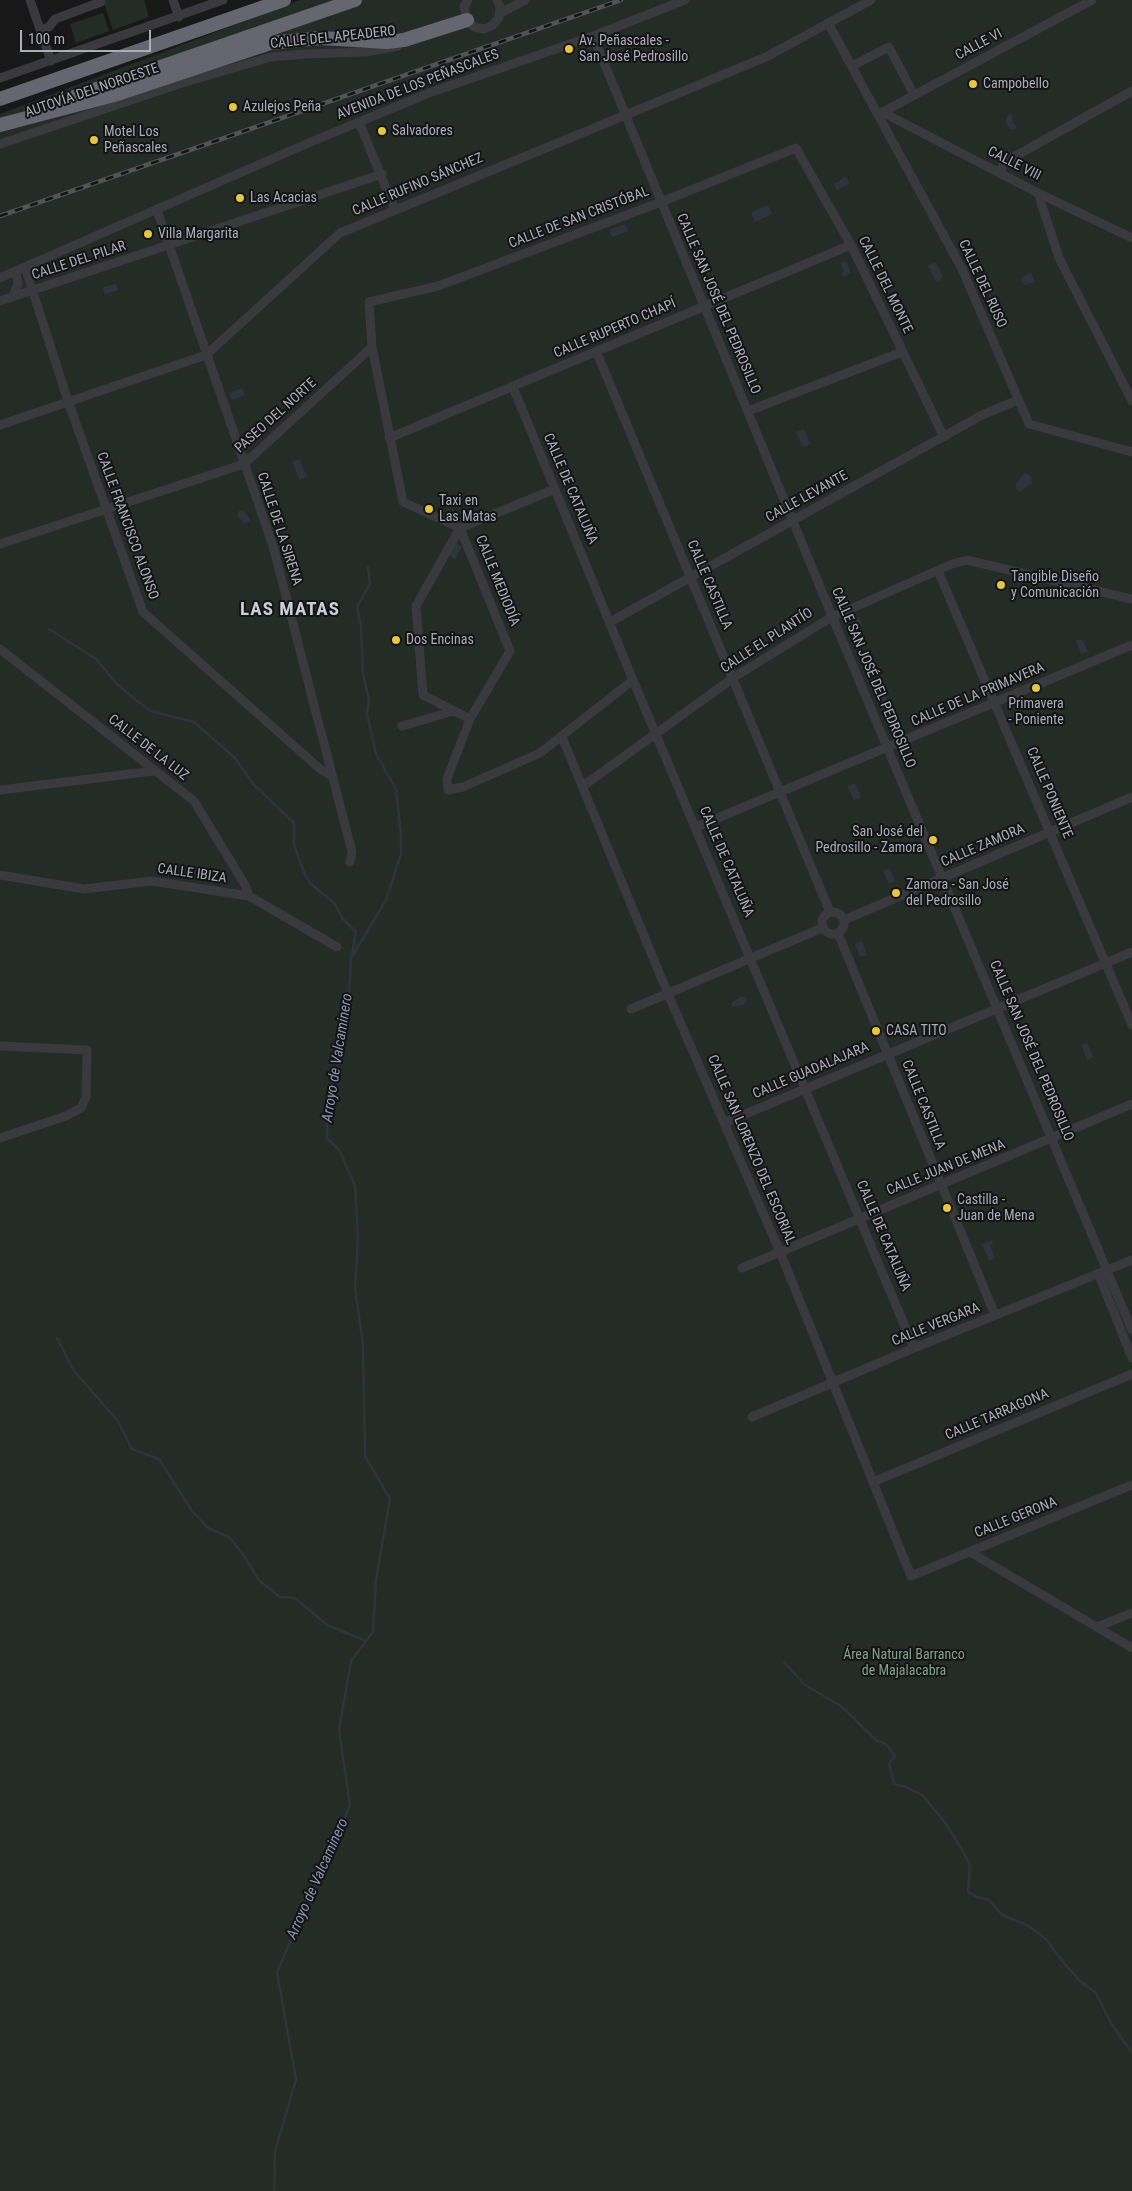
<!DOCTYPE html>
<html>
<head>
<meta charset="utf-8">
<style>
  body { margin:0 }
  #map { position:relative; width:1132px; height:2191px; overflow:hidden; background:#181819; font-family:"Roboto Condensed",sans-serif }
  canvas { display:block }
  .scale { position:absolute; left:20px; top:30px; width:131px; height:22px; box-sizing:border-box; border:2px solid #abadb8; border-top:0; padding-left:6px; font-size:15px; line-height:18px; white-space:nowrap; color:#abadb8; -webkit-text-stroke:4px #131214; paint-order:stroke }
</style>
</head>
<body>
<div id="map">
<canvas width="1132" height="2191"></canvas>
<div class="scale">100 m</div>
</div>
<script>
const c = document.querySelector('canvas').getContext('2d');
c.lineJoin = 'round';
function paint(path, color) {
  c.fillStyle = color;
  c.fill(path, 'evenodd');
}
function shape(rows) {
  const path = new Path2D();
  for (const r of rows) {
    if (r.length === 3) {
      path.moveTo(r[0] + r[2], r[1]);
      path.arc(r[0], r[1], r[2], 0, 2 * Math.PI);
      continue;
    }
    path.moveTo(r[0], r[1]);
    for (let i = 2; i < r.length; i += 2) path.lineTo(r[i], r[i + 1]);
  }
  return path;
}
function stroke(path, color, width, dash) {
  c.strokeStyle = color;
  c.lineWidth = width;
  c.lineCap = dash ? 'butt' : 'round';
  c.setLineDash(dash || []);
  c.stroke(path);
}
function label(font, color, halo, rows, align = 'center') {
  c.font = font + ' "Roboto Condensed",sans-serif';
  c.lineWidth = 4;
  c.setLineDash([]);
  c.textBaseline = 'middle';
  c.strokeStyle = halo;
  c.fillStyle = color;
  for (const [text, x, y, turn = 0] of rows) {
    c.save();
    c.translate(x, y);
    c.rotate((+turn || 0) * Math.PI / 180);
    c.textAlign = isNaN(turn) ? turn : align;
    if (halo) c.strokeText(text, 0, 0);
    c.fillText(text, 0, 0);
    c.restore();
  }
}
paint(shape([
  [103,0,144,0,149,17,113,30],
  [300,0,1132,0,1132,2191,0,2191,0,114],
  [103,13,109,31,76,43,70,24]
]), '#242c26');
paint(shape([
  [1009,114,1012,115,1013,123,1017,126,1014,130,1009,128,1005,121],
  [846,177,850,183,837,190,834,184],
  [768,205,772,214,755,222,751,213],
  [625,224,628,231,613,237,610,234,611,229],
  [846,261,851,273,843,277,842,273,844,272,840,263],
  [935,262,943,276,940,281,935,280,928,266],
  [1031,273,1035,282,1024,285,1020,279],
  [116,284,118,290,106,294,103,291,103,287],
  [242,388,245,395,232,400,229,393],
  [804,429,810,444,803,447,796,432],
  [299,459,307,477,300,480,292,462],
  [1024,473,1031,476,1032,483,1019,492,1015,486],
  [240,510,244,511,250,519,250,522,245,523,238,517,237,514],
  [456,543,462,547,455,559,449,556],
  [859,617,862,626,849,629,846,623],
  [1082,639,1088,652,1081,654,1076,641],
  [885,696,890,709,887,713,884,712,879,698],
  [855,783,861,797,854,800,847,786],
  [889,868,895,881,889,884,883,871],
  [862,941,867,955,860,957,855,944],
  [741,997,745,997,747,1000,745,1004,733,1007,731,1003],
  [1087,1043,1093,1057,1087,1060,1081,1045],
  [992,1240,993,1244,990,1245,995,1258,989,1261,982,1244]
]), '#2e343d');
stroke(shape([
  [49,629,96,659,117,684,137,701,151,711,194,722,235,758,254,785,294,823,294,845,304,872,310,883,335,904,342,918,356,932,351,959,348,1016,327,1113,327,1138,340,1151,355,1186,358,1238,355,1288,363,1345,365,1456,390,1499,376,1580,373,1632,351,1661,339,1730,350,1805,277,1972,296,2080,275,2151,274,2191],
  [353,955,386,900,401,854,401,835,396,789,376,754,367,714,369,699,363,674,361,626,357,607,370,584,368,567],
  [57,1338,74,1371,118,1421,132,1449,159,1459,192,1511,208,1528,229,1537,242,1553,259,1580,280,1597,295,1598,327,1625,366,1641],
  [784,1662,805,1685,841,1706,877,1741,886,1744,895,1756,889,1764,894,1784,906,1787,922,1795,944,1821,963,1851,970,1865,968,1892,977,1897,989,1900,1002,1915,1027,1925,1046,1939,1063,1962,1080,1981,1096,1993,1111,2023,1132,2053]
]), '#2e343d', 2.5);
stroke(shape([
  [30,0,51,61],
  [173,0,179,17],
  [468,0,464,7,467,20,474,27,484,29,493,25,499,17,500,7,497,0],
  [501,13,525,0],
  [828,23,962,269,1029,424,1132,452],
  [41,30,49,27,55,19,101,2],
  [593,36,832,616,1132,1330],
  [852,66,889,47,914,95],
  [0,78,223,0],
  [881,113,1092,0],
  [884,113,1038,193,1132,238],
  [359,122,395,210],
  [0,144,179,84,271,57,305,54,366,52,398,46],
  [1001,173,1003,163,1132,91],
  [1038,193,1059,258,1132,401],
  [157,210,273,546,352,852,350,862],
  [25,267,68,401,143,612,319,768,333,777],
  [0,278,306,144,429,93,593,36,685,0],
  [13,296,18,284,16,271],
  [0,301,382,174],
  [597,353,830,912],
  [513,387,633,680,914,1348],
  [748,411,902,352],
  [0,425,206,355,340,233,766,57,871,0],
  [389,438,851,245],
  [460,528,416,606,423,695,470,719],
  [460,528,555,489],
  [0,544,244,464,372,347],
  [938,571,1132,1025],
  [610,622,982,415,1018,400],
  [0,649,194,801,245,885,249,896],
  [633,680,540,753,463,787,448,790,447,779,470,719,510,651,460,528,403,502,372,347,369,302,438,286,656,204,796,148,851,245,944,437],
  [402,726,454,711],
  [562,737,668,994,780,1252,911,1576,1132,1485],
  [583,786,736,676,830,618,952,564,967,560,1132,599],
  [0,790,154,771],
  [696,827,1132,645],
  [0,875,84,889,152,881,249,896,337,947],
  [833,923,11],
  [844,920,1132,797],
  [838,933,995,1315],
  [631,1009,822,928],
  [0,1046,87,1050,86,1097,81,1108,66,1116,0,1138],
  [724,1123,1132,952],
  [742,1268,1132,1104],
  [1099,1275,1132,1358],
  [752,1417,914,1348,1132,1260],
  [873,1482,1132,1374],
  [970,1552,1132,1648],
  [1097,1627,1132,1613]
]), '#39393e', 9);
stroke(shape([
  [76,96,355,0],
  [0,99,284,0],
  [0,125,114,95,270,43,321,38,387,42,404,40,467,20]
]), '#65666f', 14);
const rail = shape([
  [0,216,621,0]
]);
stroke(rail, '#525359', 4.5);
stroke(rail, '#131214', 2.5, [8]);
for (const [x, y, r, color] of [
  [569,49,5,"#e7c542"],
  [973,84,5,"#e7c542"],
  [233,107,5,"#e7c542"],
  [382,131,5,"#e7c542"],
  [94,140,5,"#e7c542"],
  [240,198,5,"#e7c542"],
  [148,234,5,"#e7c542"],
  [429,509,5,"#e7c542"],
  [1001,585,5,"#e7c542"],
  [396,640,5,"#e7c542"],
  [1036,688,5,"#e7c542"],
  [933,840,5,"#e7c542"],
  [896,893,5,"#e7c542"],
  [876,1031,5,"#e7c542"],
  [947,1208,5,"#e7c542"]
]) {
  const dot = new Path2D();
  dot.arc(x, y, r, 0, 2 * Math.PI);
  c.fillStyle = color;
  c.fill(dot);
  stroke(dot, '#131214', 2);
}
label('14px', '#abadb8', '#131214', [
  ["CALLE DEL APEADERO",333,38,-6],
  ["CALLE VI",979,45,-28],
  ["AVENIDA DE LOS PEÑASCALES",418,85,-21],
  ["AUTOVÍA DEL NOROESTE",92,91,-19],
  ["CALLE VIII",1014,164,27],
  ["CALLE RUFINO SÁNCHEZ",418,185,-23],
  ["CALLE DE SAN CRISTÓBAL",579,218,-21],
  ["CALLE DEL PILAR",79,261,-18],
  ["CALLE DEL RUSO",982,284,65],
  ["CALLE DEL MONTE",885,285,64],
  ["CALLE SAN JOSÉ DEL PEDROSILLO",718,304,67],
  ["CALLE RUPERTO CHAPÍ",615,329,-23],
  ["PASEO DEL NORTE",276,416,-42],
  ["CALLE DE CATALUÑA",570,489,67],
  ["CALLE LEVANTE",807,497,-29],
  ["CALLE FRANCISCO ALONSO",127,526,70],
  ["CALLE DE LA SIRENA",279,529,72],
  ["CALLE MEDIODÍA",497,581,68],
  ["CALLE CASTILLA",709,585,67],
  ["CALLE EL PLANTÍO",767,641,-33],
  ["CALLE SAN JOSÉ DEL PEDROSILLO",873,678,67],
  ["CALLE DE LA PRIMAVERA",978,695,-23],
  ["CALLE DE LA LUZ",148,748,38],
  ["CALLE PONIENTE",1049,793,67],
  ["CALLE ZAMORA",983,846,-23],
  ["CALLE DE CATALUÑA",726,862,67],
  ["CALLE IBIZA",192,874,8],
  ["CALLE SAN JOSÉ DEL PEDROSILLO",1031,1051,67],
  ["CALLE GUADALAJARA",811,1071,-23],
  ["CALLE CASTILLA",923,1105,68],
  ["CALLE SAN LORENZO DEL ESCORIAL",751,1150,67],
  ["CALLE JUAN DE MENA",946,1168,-22],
  ["CALLE DE CATALUÑA",883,1236,67],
  ["CALLE VERGARA",936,1325,-22],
  ["CALLE TARRAGONA",997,1415,-23],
  ["CALLE GERONA",1016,1518,-22]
]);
label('14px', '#abadb8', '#131214', [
  ["Av. Peñascales -",579,41],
  ["San José Pedrosillo",579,57],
  ["Campobello",983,84],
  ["Azulejos Peña",243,107],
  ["Salvadores",392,131],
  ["Motel Los",104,132],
  ["Peñascales",104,148],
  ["Las Acacias",250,198],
  ["Villa Margarita",158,234],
  ["Taxi en",439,501],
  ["Las Matas",439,517],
  ["Tangible Diseño",1011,577],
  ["y Comunicación",1011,593],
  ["Dos Encinas",406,640],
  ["Primavera",1036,704,"center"],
  ["- Poniente",1036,720,"center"],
  ["San José del",923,832,"right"],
  ["Pedrosillo - Zamora",923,848,"right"],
  ["Zamora - San José",906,885],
  ["del Pedrosillo",906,901],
  ["CASA TITO",886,1031],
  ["Castilla -",957,1200],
  ["Juan de Mena",957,1216]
], 'left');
label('14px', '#83a289', '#131214', [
  ["Área Natural Barranco",904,1655],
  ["de Majalacabra",904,1671]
]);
label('italic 15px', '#8496b1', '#131214', [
  ["Arroyo de Valcaminero",338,1058,-81],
  ["Arroyo de Valcaminero",318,1879,-66]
]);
c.letterSpacing = '1px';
label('bold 19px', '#cbcdd5', '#131214', [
  ["LAS MATAS",290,610]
]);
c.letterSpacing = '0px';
</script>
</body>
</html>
